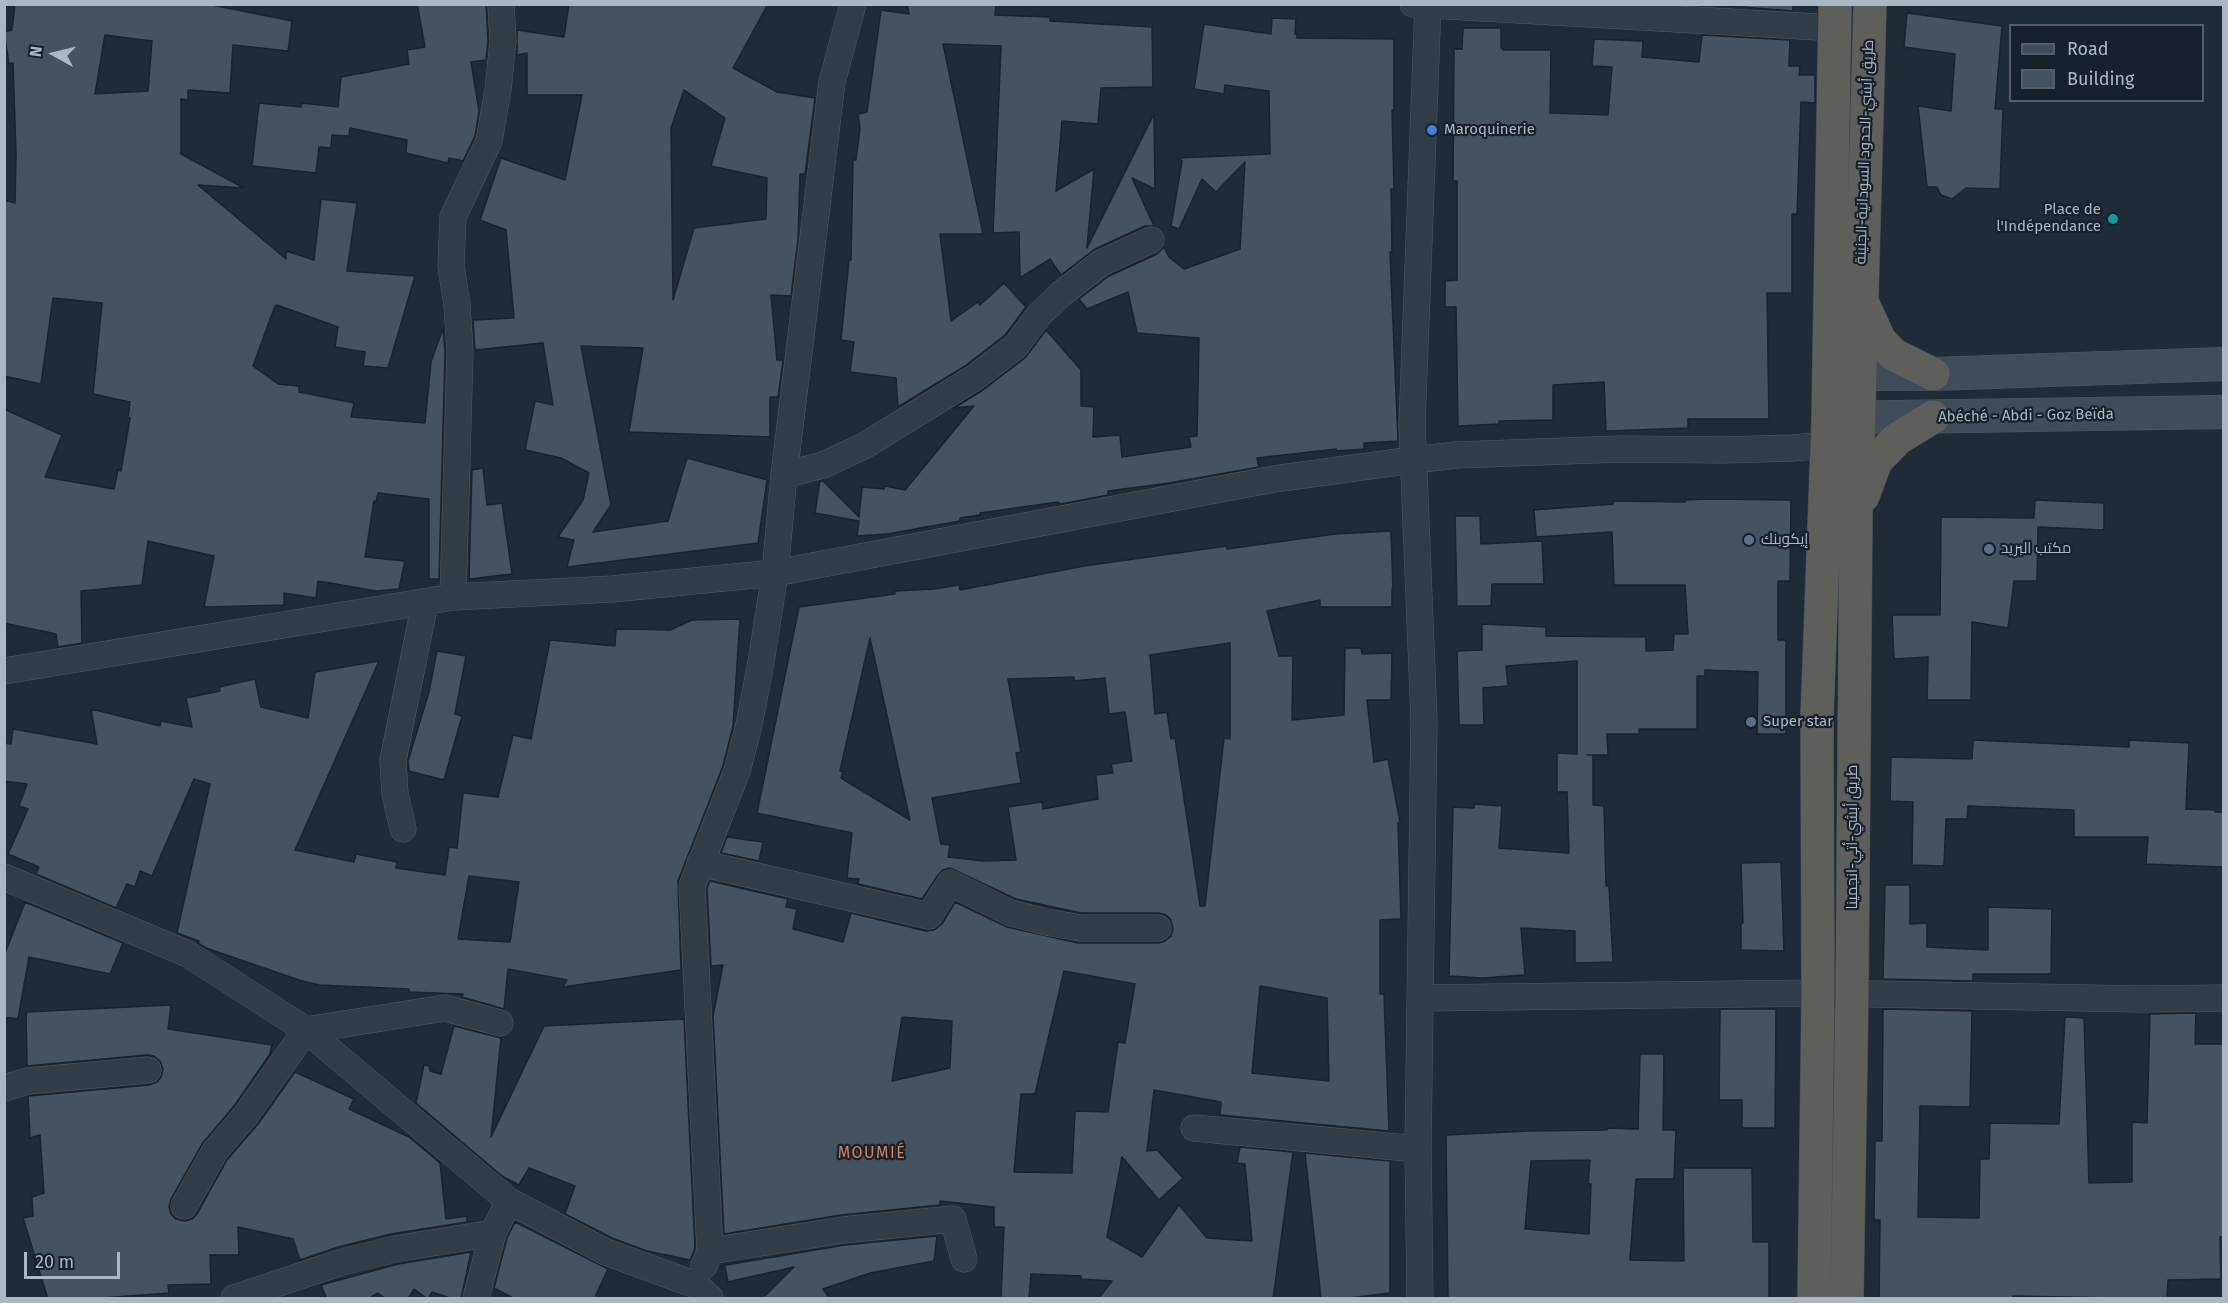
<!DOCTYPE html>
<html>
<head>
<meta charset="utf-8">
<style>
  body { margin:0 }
  #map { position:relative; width:2228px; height:1303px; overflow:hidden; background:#1f2b36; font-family:"Fira Sans",sans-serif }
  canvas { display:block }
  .frame { position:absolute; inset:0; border:6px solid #acb7c4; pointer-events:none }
  .legend { position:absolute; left:2009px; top:24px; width:195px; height:78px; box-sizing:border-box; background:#18212b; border:2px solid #535d68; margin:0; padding:8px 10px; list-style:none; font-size:18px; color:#acb7c4 }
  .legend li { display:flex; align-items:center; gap:12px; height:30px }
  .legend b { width:30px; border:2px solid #535d68 }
  .north { position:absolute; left:24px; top:24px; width:60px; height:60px; -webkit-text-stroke:4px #18212b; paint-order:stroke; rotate:278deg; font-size:16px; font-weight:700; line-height:24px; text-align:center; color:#acb7c4 }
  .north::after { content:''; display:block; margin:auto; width:21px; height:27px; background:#acb7c4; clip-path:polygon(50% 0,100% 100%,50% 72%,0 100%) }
  .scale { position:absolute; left:24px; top:1252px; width:96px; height:27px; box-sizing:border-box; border:3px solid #acb7c4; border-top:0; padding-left:8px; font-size:18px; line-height:21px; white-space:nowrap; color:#acb7c4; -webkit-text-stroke:4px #18212b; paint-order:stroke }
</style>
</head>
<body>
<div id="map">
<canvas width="2228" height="1303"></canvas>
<div class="frame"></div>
<ul class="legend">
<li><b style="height:8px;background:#404c5a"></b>Road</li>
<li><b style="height:16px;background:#455260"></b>Building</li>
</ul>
<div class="north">N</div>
<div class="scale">20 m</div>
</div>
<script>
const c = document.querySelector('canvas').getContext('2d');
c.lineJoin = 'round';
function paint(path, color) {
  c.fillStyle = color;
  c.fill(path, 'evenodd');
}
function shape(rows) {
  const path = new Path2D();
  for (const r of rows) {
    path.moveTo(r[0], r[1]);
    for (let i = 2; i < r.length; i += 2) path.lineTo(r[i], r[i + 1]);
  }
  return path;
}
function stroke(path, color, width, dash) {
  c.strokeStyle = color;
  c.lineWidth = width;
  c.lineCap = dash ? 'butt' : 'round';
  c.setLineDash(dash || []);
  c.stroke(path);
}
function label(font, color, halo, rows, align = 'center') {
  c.font = font + ' "Fira Sans",Cairo,sans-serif';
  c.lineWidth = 4.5;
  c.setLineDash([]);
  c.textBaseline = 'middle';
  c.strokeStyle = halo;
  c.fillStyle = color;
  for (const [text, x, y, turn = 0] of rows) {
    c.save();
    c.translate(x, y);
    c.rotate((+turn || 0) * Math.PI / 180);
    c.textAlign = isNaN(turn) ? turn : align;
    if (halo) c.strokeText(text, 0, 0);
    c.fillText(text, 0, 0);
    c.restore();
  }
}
const building = shape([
  [15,4,207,4,292,21,288,51,233,45,230,93,188,90,188,100,181,99,181,154,244,188,198,185,286,259,286,251,314,260,321,199,357,203,347,271,415,276,388,368,363,366,365,352,335,347,338,327,277,305,275,306,253,366,278,384,299,386,299,392,354,403,351,417,425,423,431,362,443,328,445,352,439,579,429,579,429,499,378,493,376,502,374,501,365,557,405,561,399,589,376,591,318,581,316,598,284,593,284,605,204,607,214,556,148,541,142,585,81,591,82,643,58,647,56,634,4,623,4,409,62,435,45,477,114,489,118,470,121,471,130,418,128,417,130,402,93,394,102,303,53,298,41,384,4,376,4,200,15,203,16,154,13,63,9,64,4,32,12,30,15,4],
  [105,35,152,41,148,91,95,94,105,35],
  [417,4,486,4,488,41,486,60,471,62,479,111,475,136,463,161,449,158,448,163,406,153,407,140,350,128,349,136,332,135,331,148,319,147,316,173,252,166,259,103,301,107,302,103,338,107,341,77,409,64,407,50,425,47,417,4],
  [569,4,768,4,733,68,777,92,815,98,805,174,800,174,798,239,791,296,771,295,777,360,783,360,778,397,770,397,770,437,629,432,643,348,581,346,611,505,593,532,668,521,687,458,767,480,758,543,567,567,574,540,558,537,583,500,589,473,561,458,525,450,535,401,553,405,543,343,475,350,473,320,514,318,506,230,480,220,501,158,565,180,582,95,527,95,527,53,517,55,517,30,564,37,569,4],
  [684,90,725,118,711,166,767,178,766,219,694,228,673,300,671,128,684,90],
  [907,4,996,4,995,15,1050,17,1050,21,1152,27,1153,87,1101,88,1098,124,1062,121,1056,191,1094,169,1087,248,1154,114,1155,189,1132,178,1154,226,1145,226,1095,249,1061,275,1050,259,1020,278,1019,232,993,233,1001,46,943,44,983,234,940,234,951,321,978,302,980,305,1004,283,1026,307,1005,335,965,366,898,407,896,378,850,372,854,342,841,340,849,260,851,260,853,160,856,160,860,129,858,114,867,112,881,10,909,14,907,4],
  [1705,4,1793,4,1793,11,1705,4],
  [1907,13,2002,26,1995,109,2003,109,2000,189,1966,188,1952,199,1941,195,1937,187,1927,187,1918,106,1951,111,1955,54,1904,47,1907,13],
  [1272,18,1296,19,1295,34,1297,34,1297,38,1394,39,1394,110,1392,110,1394,189,1391,189,1392,252,1390,252,1398,441,1364,443,1364,449,1336,451,1336,449,1257,458,1259,467,1169,483,1108,491,1108,495,1061,504,1058,502,980,513,980,515,960,518,960,521,887,534,857,536,859,521,815,513,820,481,823,481,859,517,862,487,884,489,885,486,905,490,974,406,954,408,983,390,1025,358,1046,330,1081,370,1081,406,1094,407,1093,437,1120,435,1122,457,1191,447,1189,437,1197,436,1199,338,1137,333,1128,292,1087,309,1079,299,1109,276,1157,254,1164,247,1169,257,1184,269,1240,249,1245,162,1216,192,1202,179,1179,229,1171,226,1182,161,1178,158,1270,154,1269,91,1225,85,1224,94,1194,89,1204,24,1271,34,1272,18],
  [1463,28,1501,28,1501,48,1503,48,1503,50,1551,50,1550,113,1608,115,1612,67,1592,66,1594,39,1643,41,1642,57,1699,62,1702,35,1790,40,1789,66,1800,66,1799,75,1815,75,1815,103,1801,102,1797,214,1792,214,1792,293,1767,293,1769,419,1688,419,1688,428,1606,431,1604,382,1553,385,1553,420,1499,421,1499,424,1458,426,1456,307,1445,307,1445,281,1457,280,1457,181,1453,181,1454,49,1462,49,1463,28],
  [483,468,487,505,502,503,512,574,469,579,472,470,483,468],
  [1708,499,1791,500,1790,581,1778,581,1778,640,1786,640,1786,734,1757,734,1758,672,1705,670,1705,676,1697,676,1697,729,1639,729,1639,734,1607,734,1608,755,1587,755,1593,755,1593,805,1604,806,1606,886,1609,886,1613,962,1575,963,1575,931,1521,928,1525,975,1482,978,1449,976,1453,807,1474,808,1474,804,1502,806,1499,848,1569,853,1567,792,1557,792,1557,753,1577,754,1577,661,1506,666,1508,686,1483,688,1484,725,1459,725,1457,651,1482,650,1482,624,1546,627,1546,636,1646,637,1646,651,1673,650,1674,634,1688,634,1685,585,1614,585,1612,532,1536,537,1534,510,1613,504,1613,501,1685,502,1685,500,1708,499],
  [2035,500,2104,503,2104,530,2038,527,2037,581,2014,581,2008,628,1972,622,1971,700,1927,700,1928,657,1894,659,1892,615,1940,615,1941,517,2034,518,2035,500],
  [1455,516,1480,516,1481,544,1542,541,1544,584,1492,584,1491,606,1457,606,1455,516],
  [1391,531,1393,589,1392,589,1392,607,1320,607,1320,600,1267,611,1279,656,1293,656,1292,720,1344,715,1345,648,1361,648,1362,654,1392,653,1391,700,1367,700,1374,762,1388,759,1400,822,1398,823,1401,919,1380,920,1380,994,1384,994,1389,1131,1220,1115,1221,1102,1154,1090,1147,1151,1157,1150,1183,1178,1159,1200,1122,1157,1107,1237,1142,1257,1179,1205,1207,1238,1252,1241,1245,1164,1237,1163,1240,1147,1293,1152,1273,1299,1098,1299,1112,1281,1081,1279,1081,1276,1031,1274,1029,1299,1001,1299,1004,1227,994,1227,994,1207,940,1201,940,1205,841,1215,724,1234,713,1016,723,965,711,966,707,888,710,881,788,899,786,907,797,909,793,929,843,942,851,913,926,931,934,930,942,924,955,902,1007,927,1078,943,1159,943,1165,941,1171,936,1173,929,1171,920,1166,915,1159,913,1081,913,1016,899,950,868,943,870,938,875,922,899,858,884,859,879,847,878,852,833,757,813,799,607,895,594,895,591,934,589,959,585,960,590,1084,566,1227,546,1227,549,1335,534,1391,531],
  [870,638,907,807,910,820,841,778,843,772,840,771,870,638],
  [1230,643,1230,739,1224,738,1205,906,1200,906,1175,738,1171,739,1167,712,1155,714,1150,655,1230,643],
  [1074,677,1074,681,1105,678,1109,714,1125,712,1132,761,1111,764,1113,773,1096,775,1098,799,1043,809,1042,802,1008,807,1016,860,984,861,948,857,950,845,941,844,932,798,1021,783,1016,753,1021,752,1008,679,1074,677],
  [1064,971,1135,984,1125,1043,1118,1042,1108,1112,1075,1111,1072,1173,1014,1172,1021,1094,1035,1094,1064,971],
  [1260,986,1327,998,1329,1081,1252,1073,1260,986],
  [902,1017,952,1021,950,1068,892,1081,902,1017],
  [740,619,733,726,723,766,678,881,681,970,563,987,567,980,508,969,504,1009,462,997,463,994,409,992,409,989,319,985,299,980,206,948,198,943,199,941,177,933,210,784,194,779,152,876,140,871,135,887,127,884,116,908,36,874,39,867,8,854,28,809,19,806,27,784,4,781,4,743,11,744,13,729,97,744,91,709,160,726,161,721,192,727,186,698,220,691,219,687,255,679,261,707,308,718,315,672,379,661,295,850,354,862,356,854,397,862,396,868,445,875,449,847,457,848,463,793,498,797,513,735,531,739,550,640,615,646,616,629,670,630,692,620,740,619],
  [469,876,519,882,510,942,458,939,469,876],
  [437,651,466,656,455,714,462,716,444,780,409,771,408,761,429,692,437,651],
  [1973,740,2129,747,2129,740,2189,743,2186,809,2215,810,2215,812,2223,812,2223,867,2146,864,2148,837,2074,837,2074,810,1968,806,1967,819,1946,819,1944,866,1912,865,1913,802,1890,801,1891,757,1972,759,1973,740],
  [727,837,763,842,759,861,721,853,727,837],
  [1781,862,1784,951,1741,950,1741,923,1743,923,1741,863,1781,862],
  [1885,885,1910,885,1910,924,1927,923,1927,947,1988,950,1988,907,2052,909,2051,974,1973,974,1973,981,1883,979,1885,885],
  [25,902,123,943,110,974,29,957,18,1019,4,1017,4,956,25,902],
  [171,1005,168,1029,272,1045,270,1054,234,1106,202,1144,171,1199,169,1207,171,1214,176,1219,185,1221,192,1219,197,1214,227,1160,258,1124,295,1072,354,1099,349,1109,409,1137,440,1163,446,1219,467,1216,467,1222,391,1234,338,1247,300,1260,293,1239,238,1227,239,1255,210,1255,211,1284,168,1285,169,1293,88,1299,48,1299,23,1218,33,1216,32,1197,44,1193,40,1135,30,1138,28,1096,149,1085,157,1082,161,1077,163,1069,160,1061,154,1056,147,1055,27,1066,26,1012,171,1005],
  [1720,1009,1776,1009,1775,1128,1742,1128,1742,1100,1719,1100,1720,1009],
  [1883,1009,1972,1011,1970,1107,1920,1106,1918,1217,1979,1218,1980,1159,1989,1159,1990,1123,2059,1124,2065,1017,2084,1018,2089,1183,2132,1182,2132,1122,2147,1123,2150,1014,2196,1013,2195,1044,2223,1044,2223,1237,2220,1237,2221,1279,2168,1280,2167,1299,2013,1296,2013,1299,1879,1299,1880,1220,1874,1220,1875,1141,1882,1141,1883,1009],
  [684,1019,695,1248,690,1260,647,1251,612,1238,565,1214,575,1186,529,1168,519,1185,502,1176,416,1103,424,1065,429,1066,430,1071,441,1074,454,1026,501,1038,491,1137,544,1026,684,1019],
  [1640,1054,1664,1054,1663,1130,1676,1130,1674,1179,1636,1179,1630,1260,1684,1261,1683,1168,1752,1168,1753,1242,1769,1242,1769,1299,1448,1299,1446,1135,1529,1131,1607,1130,1607,1128,1638,1129,1640,1054],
  [1590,1160,1588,1184,1591,1184,1589,1234,1525,1229,1531,1161,1590,1160],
  [1305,1153,1390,1161,1390,1293,1341,1299,1321,1299,1305,1153],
  [515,1222,608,1269,594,1299,515,1299,494,1288,507,1238,515,1222],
  [937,1236,934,1261,870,1273,823,1289,830,1299,762,1299,794,1267,728,1282,725,1267,720,1266,845,1245,937,1236],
  [471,1252,461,1299,453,1299,432,1292,428,1299,414,1289,408,1299,386,1299,378,1293,368,1299,327,1299,321,1285,398,1264,471,1252]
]);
paint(building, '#455260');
stroke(building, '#1a232d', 1.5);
const minor = shape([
  [1413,4,1853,29],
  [784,475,823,465,864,446,974,378,1016,346,1039,315,1061,294,1101,263,1151,240],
  [453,597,460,352,457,305,451,266,453,217,489,141,498,90,503,41,501,4],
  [4,671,453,597,612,589,775,573,1274,479,1413,460,1457,455,1620,449,1723,450,1793,448,1826,445],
  [403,829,395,794,393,760,425,603],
  [700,863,929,916,950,883,1011,913,1046,922,1080,928,1158,928],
  [4,877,188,954,306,1030,445,1008,500,1023],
  [1421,998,1818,993,2140,999,2224,998],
  [4,1088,28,1081,148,1070],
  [1194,1128,1418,1149],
  [184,1206,215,1151,246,1115,306,1030,509,1201,606,1252,696,1285,710,1298],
  [710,1251,692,886,737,771,749,725,761,662,775,573,784,475,832,82,853,4],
  [704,1266,710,1251,843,1230,953,1219,964,1259],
  [234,1298,342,1262,395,1249,493,1233,509,1201],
  [476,1298,493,1233],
  [1420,1298,1418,1149,1424,719,1412,425,1428,4]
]);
const secondary = shape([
  [1833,374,1933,374,2224,364],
  [1830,418,2224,412]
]);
const trunk = shape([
  [1863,304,1880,341,1894,355,1933,374],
  [1863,496,1876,461,1897,439,1933,417],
  [1814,1298,1818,993,1817,717,1828,418,1835,4],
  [1847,1298,1852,994,1856,515,1870,4]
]);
stroke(minor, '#505a65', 27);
stroke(secondary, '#505a65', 34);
stroke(trunk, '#3d4751', 34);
stroke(minor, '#323c47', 26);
stroke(secondary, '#404c5a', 33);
stroke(trunk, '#5e5e5b', 33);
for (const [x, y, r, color] of [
  [1432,130,6,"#3f7fe0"],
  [2113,219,6,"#0f9aa8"],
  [1749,540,6,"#5c6f8a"],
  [1989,549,6,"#5c6f8a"],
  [1751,722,6,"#5c6f8a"]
]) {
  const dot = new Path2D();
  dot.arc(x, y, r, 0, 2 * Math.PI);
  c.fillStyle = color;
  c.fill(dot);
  stroke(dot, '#18212b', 2);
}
label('15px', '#acb7c4', '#18212b', [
  ["Maroquinerie",1444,130],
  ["Place de",2101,210,"right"],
  ["l'Indépendance",2101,227,"right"],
  ["إيكوبنك",1761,540],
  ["مكتب البريد",2001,549],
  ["Super star",1763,722]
], 'left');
label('15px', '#acb7c4', '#18212b', [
  ["طريق أبشي-الحدود السودانية-الجنينة",1865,152,-88],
  ["Abéché - Abdi - Goz Beïda",2026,416,-1],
  ["طريق أبشي-أتي-انجمينا",1853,837,-90]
]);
c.letterSpacing = '1.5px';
label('16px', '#d38358', '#18212b', [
  ["MOUMIÉ",872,1154]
]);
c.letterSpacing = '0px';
</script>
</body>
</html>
